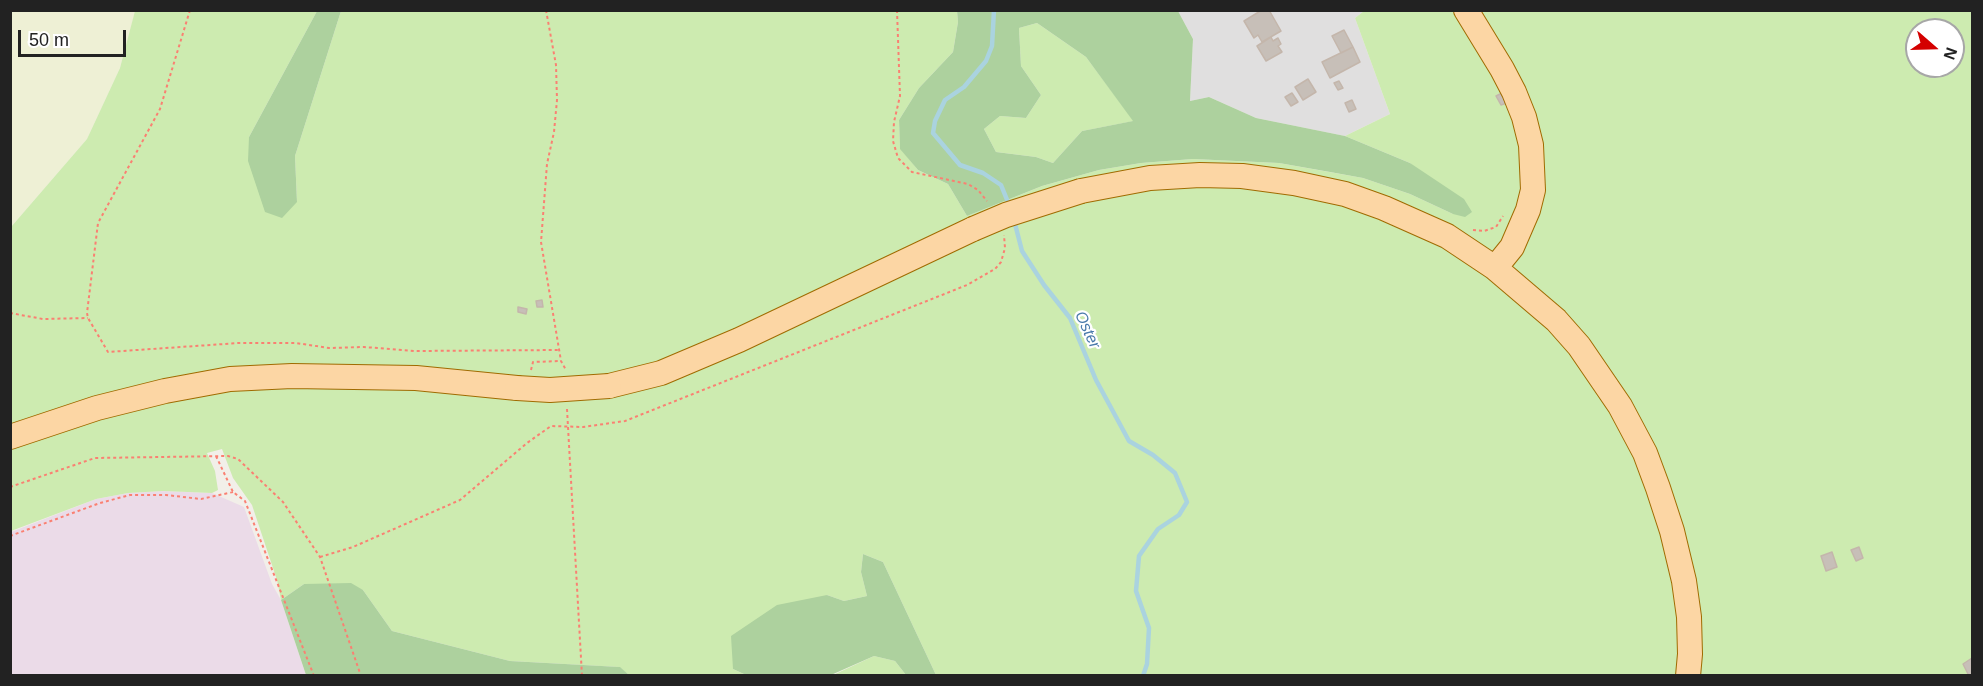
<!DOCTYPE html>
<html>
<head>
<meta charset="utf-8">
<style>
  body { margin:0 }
  #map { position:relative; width:1983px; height:686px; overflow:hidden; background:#f2efe9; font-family:Arial,sans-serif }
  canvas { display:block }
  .frame { position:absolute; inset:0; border:12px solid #222; pointer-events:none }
  .north { position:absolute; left:1905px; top:18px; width:60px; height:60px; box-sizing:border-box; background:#fff; border:2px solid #a7a7a7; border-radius:50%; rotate:110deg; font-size:16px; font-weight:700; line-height:24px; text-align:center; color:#222 }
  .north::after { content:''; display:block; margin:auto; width:21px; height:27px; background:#d40000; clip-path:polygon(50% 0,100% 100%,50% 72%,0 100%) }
  .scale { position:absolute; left:18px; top:30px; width:108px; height:27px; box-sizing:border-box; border:3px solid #222; border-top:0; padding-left:8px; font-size:18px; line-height:21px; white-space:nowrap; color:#222; -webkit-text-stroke:4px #fff; paint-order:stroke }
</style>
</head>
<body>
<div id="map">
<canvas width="1983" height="686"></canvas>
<div class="frame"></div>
<div class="north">N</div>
<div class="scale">50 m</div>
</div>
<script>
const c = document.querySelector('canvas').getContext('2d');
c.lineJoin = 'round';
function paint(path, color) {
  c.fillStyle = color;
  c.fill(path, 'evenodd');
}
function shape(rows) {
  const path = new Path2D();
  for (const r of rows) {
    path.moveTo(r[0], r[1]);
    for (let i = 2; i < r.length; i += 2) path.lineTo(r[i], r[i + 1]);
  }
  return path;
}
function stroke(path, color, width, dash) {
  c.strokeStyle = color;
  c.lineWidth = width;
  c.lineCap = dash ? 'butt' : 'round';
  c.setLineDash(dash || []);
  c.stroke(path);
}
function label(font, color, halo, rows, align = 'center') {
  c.font = font + ' Arial,sans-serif';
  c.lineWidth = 4.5;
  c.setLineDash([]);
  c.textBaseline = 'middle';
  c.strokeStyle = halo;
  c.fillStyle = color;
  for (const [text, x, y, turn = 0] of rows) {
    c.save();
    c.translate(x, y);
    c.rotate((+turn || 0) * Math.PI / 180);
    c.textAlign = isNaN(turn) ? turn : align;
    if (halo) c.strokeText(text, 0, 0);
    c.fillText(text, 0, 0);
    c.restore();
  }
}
paint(shape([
  [1178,11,1364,11,1355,18,1390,114,1345,136,1256,118,1209,97,1190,101,1193,39]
]), '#e0dfdf');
paint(shape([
  [163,491,212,493,244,507,272,584,281,600,306,675,11,676,11,532,96,499,128,493]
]), '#ebdbe8');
paint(shape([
  [11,11,135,11,135,13,120,68,87,139,11,227]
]), '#eef0d5');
paint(shape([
  [135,11,317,11,249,137,297,202,295,156,341,11,957,11,958,22,953,52,919,88,899,120,900,148,918,170,948,184,967,216,1042,186,1099,170,1141,163,1193,159,1279,163,1363,178,1410,194,1453,214,1410,163,1345,136,1390,114,1355,18,1364,11,1972,11,1972,675,936,675,883,562,863,554,861,572,867,596,844,601,827,595,733,669,746,675,629,675,619,667,510,661,392,631,363,590,304,584,281,600,277,580,252,505,233,478,222,449,207,453,215,471,218,490,212,493,163,491,128,493,96,499,11,531,11,227,87,139,120,68],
  [1917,30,1953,30,1953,66,1917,66],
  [1037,23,1086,57,1134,121,1082,131,1053,163,1036,157,996,152,984,129,1000,116,1026,118,1041,95,1021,66,1019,28],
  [874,656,895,661,906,675,831,676]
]), '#cdebb0');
paint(shape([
  [317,11,341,11,295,156,297,202,282,218,265,212,248,161,249,137],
  [957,11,1178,11,1193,39,1190,101,1209,97,1256,118,1345,136,1410,163,1464,199,1472,212,1465,217,1453,214,1410,194,1363,178,1330,172,1279,163,1193,159,1141,163,1099,170,1042,186,967,216,948,184,918,170,900,149,899,120,919,88,953,52,958,22],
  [1037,23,1086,57,1133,121,1082,131,1053,163,1036,157,996,152,984,129,1000,116,1026,118,1041,95,1021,66,1019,28],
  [863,554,883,562,936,675,906,675,895,661,874,656,831,675,746,675,733,669,731,636,777,605,827,595,844,601,867,596,861,572],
  [351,583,363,590,392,631,510,661,620,667,629,675,306,675,281,600,304,584]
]), '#add19e');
stroke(shape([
  [994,10,992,46,986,61,964,87,945,100,935,121,933,133,960,165,983,173,1001,185,1010,207],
  [1014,220,1022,251,1044,285,1070,318,1096,380,1129,441,1153,455,1175,473,1187,502,1179,515,1158,529,1139,556,1136,591,1149,628,1147,664,1143,676]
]), '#aad3df', 4.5);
const building = shape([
  [1262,10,1269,10,1281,31,1262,42,1258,35,1254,38,1244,21,1262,10],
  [1344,30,1353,47,1341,53,1332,36,1344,30],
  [1271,37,1273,41,1278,38,1281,44,1278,46,1282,52,1266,61,1257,46,1271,37],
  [1353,47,1360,62,1330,78,1322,62,1353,47],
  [1308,79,1316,92,1303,100,1295,87,1308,79],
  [1339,81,1343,88,1338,90,1334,83,1339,81],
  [1292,93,1298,102,1291,106,1285,97,1292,93],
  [1502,93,1507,103,1501,105,1496,96,1502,93],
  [1352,100,1356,109,1349,112,1345,103,1352,100],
  [542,300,543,307,537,307,536,301,542,300],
  [518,307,527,309,526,314,518,312,518,307],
  [1859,547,1863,558,1856,561,1851,550,1859,547],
  [1832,552,1837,567,1826,571,1821,556,1832,552],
  [1972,658,1972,674,1969,676,1963,664,1972,658]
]);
paint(building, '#c7bfb8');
stroke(building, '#c4b6ab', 1.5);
const major = shape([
  [1466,10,1502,69,1514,92,1524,117,1531,145,1533,190,1528,210,1512,247,1495,268],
  [1081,191,1150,178,1200,175,1242,176,1294,183,1345,194,1384,208,1447,236,1495,268,1556,320,1579,346,1620,406,1645,453,1658,488,1672,531,1684,581,1689,617,1690,654,1688,676],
  [609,386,661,373,739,340,973,229],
  [10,437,97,408,165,391,230,379,292,376,416,378,517,388]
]);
stroke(major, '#a06b00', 26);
stroke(shape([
  [190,10,160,109,98,223,87,313,88,318,108,352,239,343,296,343,329,348,364,347,415,351,559,350],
  [546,10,556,65,557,100,554,132,547,164,541,242,561,361,566,370],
  [897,10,900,96,894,122,893,141,898,158,912,172,968,184,978,190,987,201],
  [1473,230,1484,231,1496,227,1503,216],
  [10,313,43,319,88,318],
  [531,370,533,362,561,361],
  [567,409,582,676],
  [216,456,233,492,245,501,314,676],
  [10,487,95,458,228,456,238,459,283,502,320,557,361,676],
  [10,536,100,503,130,495,166,495,201,499,233,492],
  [320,557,353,547,460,500,527,443,551,426,583,427,625,421,967,285,995,269,1001,262,1005,248,1004,235]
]), '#fa8072', 2, [3, 3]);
stroke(major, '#fcd6a4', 24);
const majorBridge = shape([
  [973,229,1006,215,1081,191],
  [517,388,550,390,609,386]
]);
stroke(majorBridge, '#a06b00', 26, []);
stroke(majorBridge, '#fcd6a4', 24);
label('italic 16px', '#4a7aab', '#fff', [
  ["Oster",1087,330,65]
]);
</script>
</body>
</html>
